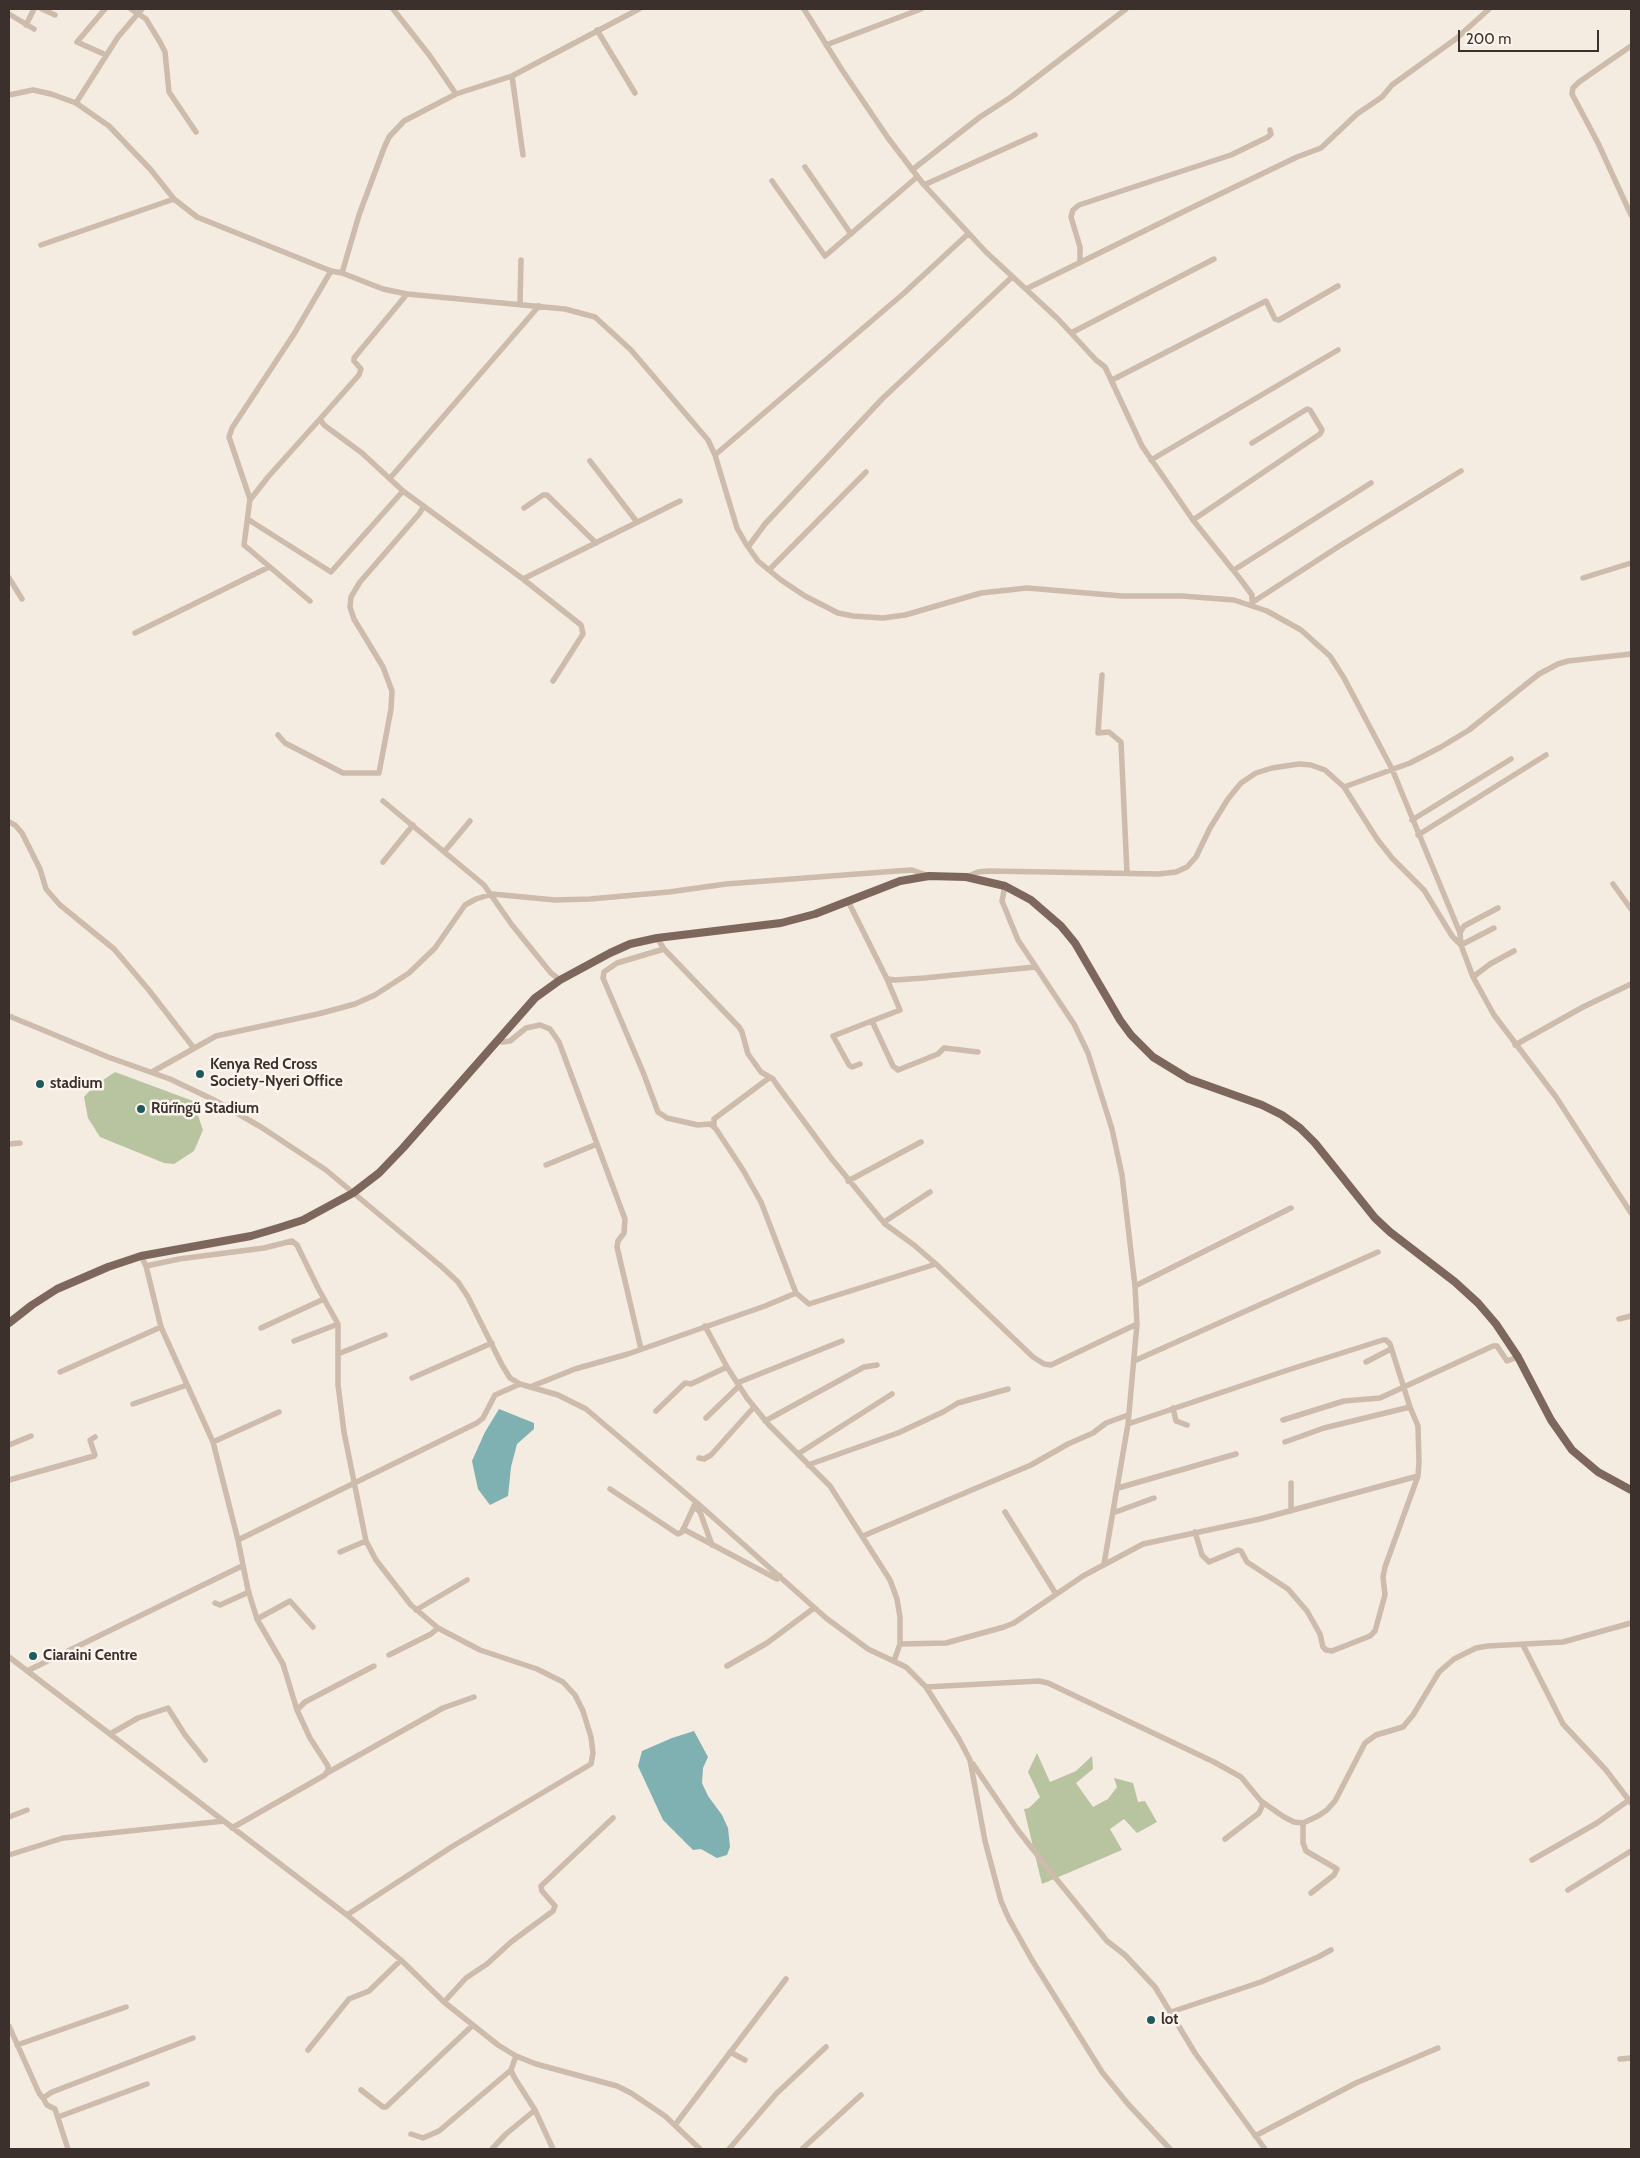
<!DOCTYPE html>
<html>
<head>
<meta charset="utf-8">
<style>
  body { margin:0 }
  #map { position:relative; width:1640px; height:2158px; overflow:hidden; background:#f4ebe1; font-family:Cabin,sans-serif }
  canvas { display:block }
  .frame { position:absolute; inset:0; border:10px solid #3b302b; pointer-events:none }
  .scale { position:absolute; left:1458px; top:30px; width:141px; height:22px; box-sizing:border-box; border:2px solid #3b302b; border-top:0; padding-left:6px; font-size:15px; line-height:18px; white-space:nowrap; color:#3b302b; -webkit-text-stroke:4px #fbf5ee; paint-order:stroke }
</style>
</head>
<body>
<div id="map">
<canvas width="1640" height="2158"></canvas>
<div class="frame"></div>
<div class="scale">200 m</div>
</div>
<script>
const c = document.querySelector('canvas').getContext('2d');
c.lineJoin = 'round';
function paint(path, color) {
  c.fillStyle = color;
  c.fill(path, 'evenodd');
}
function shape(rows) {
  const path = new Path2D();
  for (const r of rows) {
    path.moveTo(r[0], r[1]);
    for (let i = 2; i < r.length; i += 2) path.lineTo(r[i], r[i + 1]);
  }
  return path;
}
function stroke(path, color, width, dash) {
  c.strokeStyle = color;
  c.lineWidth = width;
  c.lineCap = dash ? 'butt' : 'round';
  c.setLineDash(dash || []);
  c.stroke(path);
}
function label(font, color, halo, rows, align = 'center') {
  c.font = font + ' Cabin,sans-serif';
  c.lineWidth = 5;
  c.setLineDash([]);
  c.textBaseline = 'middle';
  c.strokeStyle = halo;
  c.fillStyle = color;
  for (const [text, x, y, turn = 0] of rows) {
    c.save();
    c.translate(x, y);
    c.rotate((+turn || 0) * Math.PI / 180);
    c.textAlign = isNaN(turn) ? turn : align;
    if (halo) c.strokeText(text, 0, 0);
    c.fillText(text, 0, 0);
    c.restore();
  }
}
paint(shape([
  [115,1072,193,1101,203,1130,194,1151,174,1164,164,1163,100,1137,88,1118,84,1097,94,1086],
  [1037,1753,1050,1782,1076,1771,1092,1756,1093,1769,1076,1783,1093,1807,1108,1799,1117,1787,1114,1778,1133,1783,1138,1802,1145,1801,1157,1822,1137,1833,1124,1819,1110,1829,1122,1850,1042,1884,1024,1809,1029,1808,1040,1797,1028,1772]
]), '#b8c4a0');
paint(shape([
  [499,1409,534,1423,534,1429,517,1444,511,1467,508,1496,490,1505,478,1489,472,1461,485,1432],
  [694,1731,708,1757,703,1768,702,1783,708,1796,722,1815,728,1828,730,1847,727,1855,717,1858,701,1849,693,1850,663,1820,638,1766,642,1751,672,1738]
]), '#7fb0b2');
stroke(shape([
  [42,9,55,15],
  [105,9,77,42,106,55],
  [131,9,146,19,160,42,165,52,169,92,196,132],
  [393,9,430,56,456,94],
  [804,9,842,70,888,138,924,185,986,252,1058,319,1096,360,1105,367,1142,446,1193,520,1241,580,1252,595,1252,605],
  [9,14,34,29],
  [26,25,34,9],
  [597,30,635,93],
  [826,45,921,9],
  [1631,46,1579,82,1573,88,1572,94,1598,143,1631,215],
  [512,76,523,155],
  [9,95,33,90,51,94,76,103,109,126,151,170,174,199,197,217,331,271,342,273,383,289,407,294,565,309,595,317,631,350,708,440,715,455,737,528,746,544,758,561,781,580,805,596,838,613,853,616,883,618,905,615,981,593,1027,588,1122,596,1182,596,1234,600,1267,611,1301,630,1330,656,1344,678,1392,769,1460,933,1461,945,1473,977,1494,1015,1556,1097,1631,1213],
  [76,103,118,37,142,9],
  [805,167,851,234],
  [912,170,980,117,1011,97,1126,9],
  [772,181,825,256,917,177],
  [924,185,1035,135],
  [41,245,174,199],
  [1080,262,1080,247,1071,217,1073,210,1079,205,1231,155,1268,137,1271,134,1270,130],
  [342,273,359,215,384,148,389,137,404,121,456,94,512,76,639,9],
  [1026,289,1191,208,1297,157,1321,148,1357,114,1382,97,1392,85,1457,38,1489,9],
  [407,294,354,358,354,361,361,369,359,375,320,419,324,425,362,453,403,491,523,579,581,625,583,634,553,681],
  [520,304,521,260],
  [1071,333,1214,259],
  [1112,380,1266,301,1275,319,1279,320,1338,286],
  [715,455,903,294,968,234],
  [1151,460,1338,350],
  [590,461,637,522],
  [391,477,539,306],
  [250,500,268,477,320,419],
  [524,508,543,495,547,495,596,543],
  [249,520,331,572,403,491],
  [1193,520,1320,434,1322,430,1310,410,1307,409,1252,443],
  [748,547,765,524,882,399,1012,277],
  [769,570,866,472],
  [1234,570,1371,483],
  [9,578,22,599],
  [1583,578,1631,563],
  [523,579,680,501],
  [310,601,244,545,250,499,229,437,232,428,294,334,331,271],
  [1253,602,1341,545,1461,471],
  [135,633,269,567],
  [1102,675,1098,733,1109,732,1121,742,1127,873],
  [278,735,285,743,343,773,379,773,391,709,392,691,383,667,354,619,350,607,351,597,360,582,419,514,424,506],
  [1344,787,1410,763,1441,747,1469,730,1539,674,1558,664,1568,661,1631,654],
  [383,801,484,885,512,925,551,973,560,980],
  [1412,820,1511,759],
  [9,822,15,825,22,833,40,869,46,889,60,905,114,949,148,989,193,1047],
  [1418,835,1546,755],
  [444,852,470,821],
  [383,862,413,825],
  [966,877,978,872,989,871,1159,874,1176,872,1187,867,1196,857,1210,828,1228,799,1241,783,1256,773,1272,768,1299,764,1311,765,1325,770,1344,787,1377,839,1392,858,1424,890,1452,936,1461,945,1494,928],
  [1613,884,1631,909],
  [1005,886,1002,901,1018,940,1074,1024,1088,1053,1112,1129,1122,1175,1135,1286,1137,1324,1128,1424,1104,1564],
  [848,901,887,979,895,980,924,978,1035,967],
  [1460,933,1464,926,1498,908],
  [657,938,664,949,739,1027,742,1032,748,1054,761,1072,773,1079,777,1085,831,1158,885,1224,914,1245,936,1264,1033,1357,1044,1364,1051,1365,1137,1324],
  [664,949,617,963,604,972,603,978,643,1072,658,1112,667,1118,698,1125,710,1124,716,1129,743,1170,761,1202,796,1293,809,1304,936,1264],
  [1473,977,1490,964,1514,951],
  [9,1016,108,1057,170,1079,214,1100,261,1127,326,1170,442,1267,458,1282,468,1297,502,1365,510,1378,520,1384,558,1395,586,1409,696,1502,826,1618,868,1649,906,1667,926,1687,959,1739,970,1760,985,1841,1001,1901,1009,1919,1032,1960,1102,2072,1128,2104,1170,2149],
  [872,1021,893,1066,898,1070,938,1054,944,1048,978,1052],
  [498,1041,503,1042,510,1041,526,1028,540,1025,550,1029,559,1042,625,1219,624,1233,618,1241,617,1247,641,1349],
  [1515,1045,1583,1007,1631,984],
  [860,1064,852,1067,849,1065,833,1036,900,1010,887,979],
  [152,1072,216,1036,318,1014,355,1004,375,995,409,973,435,948,465,905,476,899,492,894,555,900,590,899,669,892,726,884,897,871,912,870,929,876],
  [714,1127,714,1119,769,1078],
  [9,1144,20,1143],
  [546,1165,597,1144],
  [848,1181,921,1142],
  [884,1222,930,1192],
  [141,1256,146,1266,161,1327,213,1442,238,1540,248,1590,257,1619,283,1664,297,1710,310,1738,328,1766,328,1770,325,1775,232,1828],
  [146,1266,179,1259,264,1248,292,1241,297,1245,318,1288,338,1324,338,1385,344,1432,366,1541,376,1560,411,1605,438,1628,480,1650,537,1669,563,1682,575,1695,583,1711,591,1737,593,1753,591,1764,453,1846,347,1915],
  [1135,1286,1291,1208],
  [1619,1319,1631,1316],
  [705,1326,727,1367,747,1398,769,1425,830,1486,890,1580,897,1599,900,1617,900,1644,894,1661],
  [261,1328,324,1299],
  [294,1341,338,1324],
  [338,1354,385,1335],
  [1134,1361,1378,1252],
  [1366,1362,1391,1349],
  [60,1372,161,1327],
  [412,1378,492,1343],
  [737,1383,842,1341],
  [530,1387,575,1369,628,1354,765,1306,796,1293],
  [133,1404,187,1385],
  [1173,1408,1176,1421,1187,1425],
  [656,1411,685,1383,691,1384,727,1367],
  [706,1418,739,1386],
  [1283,1420,1344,1401,1380,1398,1493,1346,1497,1346,1507,1361,1518,1357],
  [765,1421,864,1367,877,1365],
  [1128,1424,1288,1370,1383,1340,1386,1340,1390,1344,1410,1407,1418,1426,1419,1462,1418,1476,1385,1567,1383,1577,1385,1595,1375,1631,1370,1636,1332,1651,1326,1650,1323,1647,1320,1634,1307,1611,1288,1589,1247,1562,1241,1551,1238,1550,1209,1562,1202,1555,1195,1532],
  [213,1442,279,1412],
  [1285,1442,1324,1428,1410,1407],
  [9,1445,31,1436],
  [798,1454,892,1394],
  [699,1458,704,1459,711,1455,754,1407],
  [808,1465,898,1433,943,1412,958,1403,1008,1389],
  [9,1480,94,1456,95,1455,90,1440,95,1437],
  [1118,1488,1236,1454],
  [610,1489,678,1534,682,1532,696,1502],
  [694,1507,700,1512,712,1545],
  [1291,1511,1291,1483],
  [1005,1512,1056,1594],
  [1113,1513,1154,1498],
  [683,1529,777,1579,780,1576],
  [863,1536,1031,1465,1068,1444,1093,1433,1106,1423,1128,1415],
  [238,1540,477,1423,483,1418,495,1395,520,1384],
  [340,1552,366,1541],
  [215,1603,220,1605,249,1592],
  [416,1610,467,1580],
  [257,1619,290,1601,313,1627],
  [900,1644,946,1643,1004,1627,1014,1623,1083,1576,1143,1544,1260,1519,1418,1476],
  [1523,1645,1563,1724,1606,1770,1631,1803],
  [389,1655,431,1634,438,1628],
  [9,1657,347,1915,401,1960,444,2002,498,2045,516,2056,536,2064,617,2086,631,2093,665,2116,700,2149],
  [727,1666,767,1643,814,1608],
  [27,1671,242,1566],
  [926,1687,1039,1681,1048,1683,1214,1762,1241,1777,1261,1801,1284,1817,1294,1822,1303,1823,1318,1816,1327,1810,1335,1801,1365,1743,1376,1735,1403,1727,1413,1715,1439,1672,1454,1659,1476,1648,1488,1646,1563,1642,1631,1623],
  [297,1710,305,1702,374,1666],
  [110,1734,138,1718,168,1708,185,1735,205,1760],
  [973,1764,1017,1829,1049,1870,1107,1941,1125,1955,1155,1987,1195,2053,1265,2149],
  [327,1773,443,1708,474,1697],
  [9,1817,27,1810],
  [1303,1823,1303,1843,1306,1851,1337,1869,1334,1875,1311,1893],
  [1225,1839,1259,1813,1263,1804,1261,1801],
  [9,1855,63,1838,224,1821],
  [1532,1860,1597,1823,1629,1800],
  [1568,1890,1631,1851],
  [444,2002,466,1978,487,1964,511,1942,553,1911,555,1906,542,1891,541,1886,613,1818],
  [1171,2012,1261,1982,1318,1957,1331,1950],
  [9,2026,39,2093,43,2098,52,2092,193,2038],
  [17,2045,126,2007],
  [308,2050,349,1999,369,1991,401,1960],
  [730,2052,745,2060],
  [516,2056,511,2070,514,2077,535,2110,553,2149],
  [1620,2059,1631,2058],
  [361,2090,383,2107,386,2107,473,2025],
  [43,2098,47,2105,55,2109,68,2149],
  [58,2117,147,2084],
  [675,2125,786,1979],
  [411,2134,423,2138,439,2131,511,2070],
  [1255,2136,1356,2083,1438,2048],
  [492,2149,506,2134,535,2110],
  [729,2149,776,2094,826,2047],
  [802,2149,861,2095]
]), '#cdbbac', 5.5);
stroke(shape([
  [9,1323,32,1305,57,1289,108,1267,141,1256,251,1236,278,1228,303,1220,353,1193,379,1173,403,1148,535,998,560,980,610,953,630,944,657,938,781,923,815,914,900,881,929,876,966,877,1005,886,1031,900,1061,926,1075,943,1120,1020,1131,1035,1153,1057,1189,1079,1262,1105,1282,1115,1300,1128,1315,1143,1375,1218,1390,1232,1455,1282,1478,1303,1496,1324,1518,1357,1551,1420,1572,1450,1598,1472,1631,1490]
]), '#7d675c', 8);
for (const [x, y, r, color] of [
  [200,1074,5,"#1f5a5e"],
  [40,1084,5,"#1f5a5e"],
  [141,1109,5,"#1f5a5e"],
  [33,1656,5,"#1f5a5e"],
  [1151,2020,5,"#1f5a5e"]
]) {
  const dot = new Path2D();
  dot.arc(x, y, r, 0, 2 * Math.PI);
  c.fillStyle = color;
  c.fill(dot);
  stroke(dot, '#fbf5ee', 2);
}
label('bold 15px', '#3b302b', '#fbf5ee', [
  ["Kenya Red Cross",210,1065],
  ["Society-Nyeri Office",210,1082],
  ["stadium",50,1084],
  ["Rũrĩngũ Stadium",151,1109],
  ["Ciaraini Centre",43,1656],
  ["lot",1161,2020]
], 'left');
</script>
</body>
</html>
